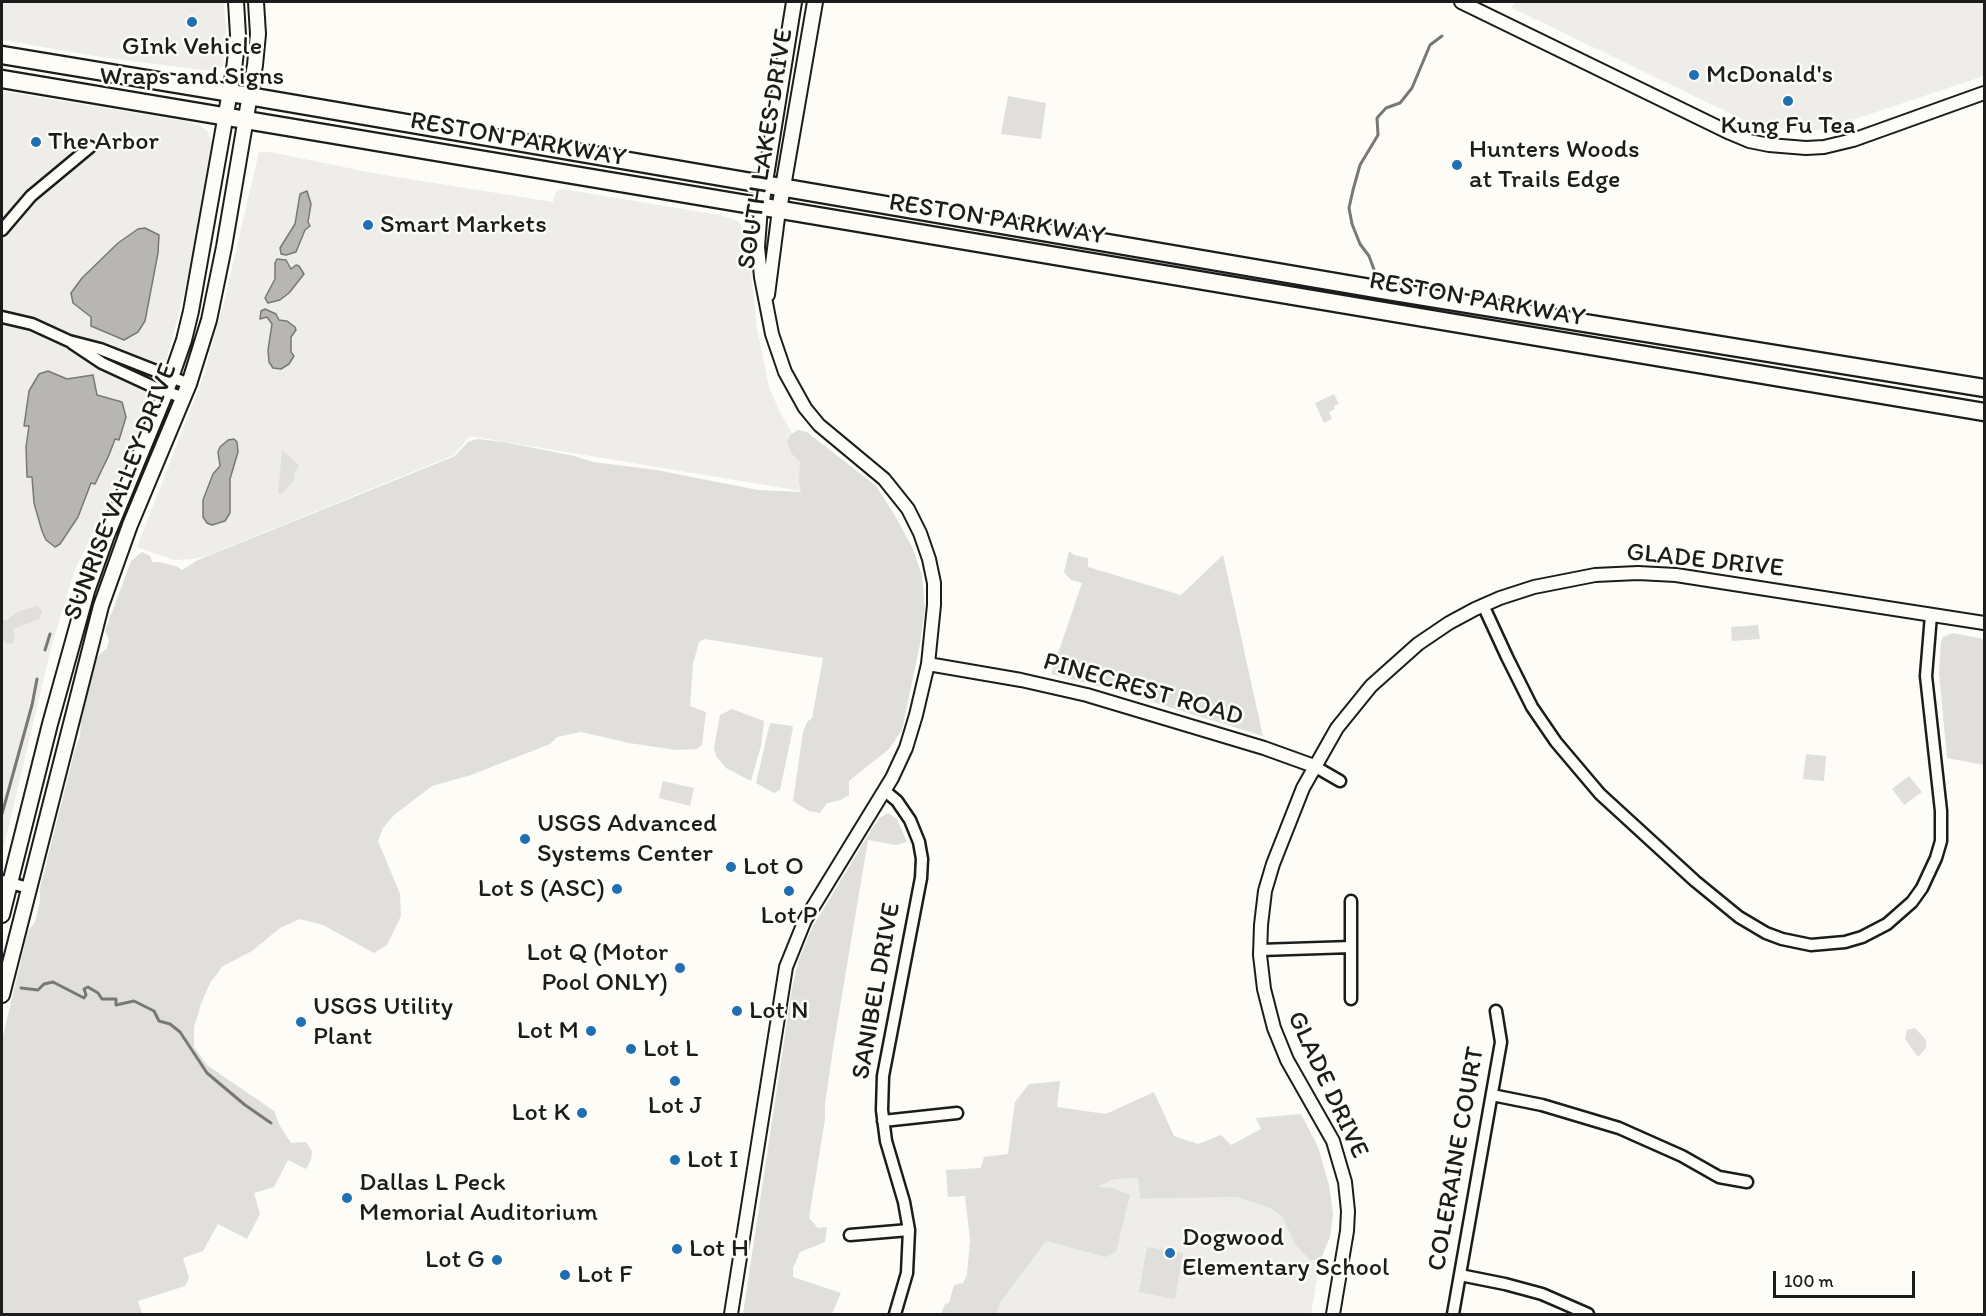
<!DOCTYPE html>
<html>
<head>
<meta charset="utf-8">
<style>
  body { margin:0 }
  #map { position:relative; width:1986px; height:1316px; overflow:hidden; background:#fdfcf7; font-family:Itim,sans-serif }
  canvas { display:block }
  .frame { position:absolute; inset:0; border:3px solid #1c1c1c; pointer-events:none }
  .scale { position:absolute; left:1773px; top:1271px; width:142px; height:27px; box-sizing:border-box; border:3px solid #1c1c1c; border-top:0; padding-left:8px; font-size:18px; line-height:21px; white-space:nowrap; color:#1c1c1c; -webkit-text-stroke:4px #fdfcf7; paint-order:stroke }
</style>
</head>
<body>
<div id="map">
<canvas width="1986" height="1316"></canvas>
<div class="frame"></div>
<div class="scale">100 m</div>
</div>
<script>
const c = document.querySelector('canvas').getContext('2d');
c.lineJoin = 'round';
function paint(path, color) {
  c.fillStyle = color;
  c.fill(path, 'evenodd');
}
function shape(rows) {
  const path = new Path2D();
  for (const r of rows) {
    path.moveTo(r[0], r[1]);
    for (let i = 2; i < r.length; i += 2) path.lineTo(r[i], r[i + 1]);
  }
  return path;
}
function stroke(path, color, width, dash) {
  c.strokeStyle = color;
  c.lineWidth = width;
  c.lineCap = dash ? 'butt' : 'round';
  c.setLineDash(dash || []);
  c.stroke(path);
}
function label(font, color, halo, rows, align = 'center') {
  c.font = font + ' Itim,sans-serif';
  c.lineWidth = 5;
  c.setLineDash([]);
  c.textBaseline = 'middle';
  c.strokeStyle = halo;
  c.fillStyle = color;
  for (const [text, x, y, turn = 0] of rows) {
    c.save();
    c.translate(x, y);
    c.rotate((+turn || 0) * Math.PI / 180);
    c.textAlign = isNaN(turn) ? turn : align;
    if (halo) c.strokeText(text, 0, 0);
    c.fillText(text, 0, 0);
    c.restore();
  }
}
paint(shape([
  [2,2,224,2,226,30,223,66,215,70,201,70,101,57,2,40],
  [1515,2,1984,2,1984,76,1825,129,1801,131,1777,128,1748,122,1512,8],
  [2,91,191,122,201,126,207,131,212,140,213,150,199,235,167,359,149,416,74,572,51,648,2,855],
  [259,152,270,152,378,174,553,202,555,193,562,189,720,215,738,221,745,231,749,250,757,329,769,387,779,410,806,459,801,491,470,436,454,455,206,556,193,559,174,560,137,547,202,380,223,306],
  [1138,1178,1140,1199,1237,1197,1270,1208,1282,1217,1296,1246,1310,1260,1320,1261,1311,1314,996,1314,1001,1301,1060,1207,1115,1179]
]), '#eeede9');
paint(shape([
  [1008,96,1046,103,1041,139,1001,134],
  [1334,394,1339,404,1334,406,1335,409,1329,412,1332,419,1324,423,1315,403],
  [798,430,807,432,876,486,894,514,912,547,922,575,925,609,920,644,902,730,889,749,849,781,849,795,841,800,827,803,820,813,809,811,793,801,803,732,807,722,812,718,823,658,705,639,699,642,693,664,690,706,706,712,702,745,697,749,676,750,629,743,581,732,557,737,550,744,471,775,432,786,394,815,383,828,378,841,400,894,401,916,387,945,374,953,323,925,300,919,280,928,252,951,223,966,210,983,201,1004,194,1027,194,1047,207,1065,274,1111,280,1126,291,1143,306,1142,312,1151,311,1160,306,1169,288,1160,274,1187,254,1193,260,1214,247,1239,218,1224,203,1251,183,1258,189,1278,185,1286,138,1301,142,1314,2,1314,2,1040,28,931,35,922,40,901,40,888,75,749,80,737,81,722,96,658,107,648,109,640,105,631,131,561,142,552,150,556,152,562,160,562,178,567,182,570,198,560,455,456,468,442,477,439,504,442,574,456,593,462,656,470,758,490,801,492,799,481,800,462,792,454,787,443,791,434],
  [282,450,299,465,294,475,295,479,281,495,278,493],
  [1069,551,1074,555,1088,558,1088,567,1181,595,1223,555,1263,736,1117,691,1051,674,1082,583,1071,580,1064,572],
  [38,606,42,612,39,619,13,629,15,637,13,643,8,644,2,640,2,619,7,620,17,612],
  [1758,625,1760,639,1732,641,1731,627],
  [1953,633,1984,639,1984,765,1947,758,1939,673,1941,642,1943,637],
  [732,709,764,721,761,746,751,781,726,768,716,756,714,748,720,715],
  [770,723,792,726,793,728,780,790,774,793,756,783],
  [1806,754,1826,756,1824,781,1803,779],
  [1909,776,1922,792,1904,805,1892,789],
  [663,781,694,788,690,806,659,798],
  [888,813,897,819,907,842,896,845,868,840,833,1049,825,1104,825,1119,809,1218,818,1228,827,1227,825,1242,800,1252,793,1268,793,1277,841,1293,832,1314,743,1314,792,988,799,959,812,928,873,827,881,817],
  [1915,1028,1926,1040,1926,1048,1918,1057,1905,1039,1907,1030],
  [1060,1081,1057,1107,1106,1114,1154,1092,1174,1136,1198,1144,1221,1135,1231,1145,1261,1129,1256,1118,1301,1114,1318,1147,1329,1185,1333,1214,1330,1237,1320,1261,1310,1260,1296,1246,1282,1217,1270,1208,1237,1197,1140,1199,1138,1178,1115,1179,1098,1187,1113,1188,1130,1195,1116,1252,1106,1257,1046,1241,1001,1301,996,1314,941,1314,945,1304,949,1303,954,1285,963,1283,967,1275,970,1240,965,1196,948,1197,946,1170,981,1168,984,1157,1008,1154,1015,1102,1029,1084],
  [1147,1247,1183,1253,1175,1299,1139,1292]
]), '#e0dfdb');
const water = shape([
  [307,191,311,204,308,222,310,226,305,230,296,252,286,255,281,254,280,248,295,224,300,194,307,191],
  [145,228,159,235,158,253,145,321,138,332,124,340,91,326,91,317,73,303,71,293,82,278,118,243,138,229,145,228],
  [277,259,286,260,291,269,296,265,299,266,304,274,289,293,280,300,268,303,265,298,275,279,275,263,277,259],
  [265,309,276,314,279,320,287,321,295,327,296,330,291,337,291,352,294,356,289,364,281,369,273,368,269,362,268,350,272,324,267,317,260,319,261,311,265,309],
  [48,371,67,379,93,375,97,395,122,402,126,417,119,440,115,439,109,455,95,484,91,483,78,517,60,544,55,547,46,540,42,531,34,503,32,477,27,477,26,447,29,426,24,426,29,391,39,374,48,371],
  [234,439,237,442,238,452,230,479,230,513,225,521,212,525,207,523,203,517,203,500,213,474,220,466,218,452,220,447,228,440,234,439]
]);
paint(water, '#b7b6b2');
stroke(water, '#797876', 1.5);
stroke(shape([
  [1379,283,1369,256,1360,244,1352,224,1349,208,1353,190,1360,165,1378,135,1377,118,1386,108,1400,103,1412,88,1430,45,1442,36],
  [45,650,50,634],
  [2,814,32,705,37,679],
  [21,988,38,990,44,984,53,982,84,998,86,995,84,989,88,987,98,993,102,999,116,999,116,1005,134,1001,154,1011,159,1021,170,1024,180,1032,207,1073,245,1105,271,1123]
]), '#797876', 3);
const minor = shape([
  [2,230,31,196,90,147],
  [2,317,32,324,69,341,100,349,189,384],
  [72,343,102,363,156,388,184,398],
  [1483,605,1507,657,1532,707,1556,742,1600,794,1695,881,1739,917,1766,933,1782,939,1811,945,1845,942,1862,937,1887,924,1912,902,1922,888,1936,858,1941,841,1941,811,1926,676,1931,615],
  [1314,766,1340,781],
  [885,791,897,801,910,820,919,842,922,859,921,878,883,1076,882,1110,886,1141,904,1202,909,1230,907,1273,895,1314],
  [2,881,29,888],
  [1260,950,1351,947],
  [1351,999,1351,901],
  [1492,1095,1542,1105,1619,1128,1682,1156,1719,1177,1747,1182],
  [883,1121,957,1113],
  [850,1235,909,1230],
  [1460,1275,1505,1284,1542,1294,1588,1314],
  [1453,1314,1501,1042,1496,1011]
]);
const tertiary = shape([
  [1461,2,1730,133,1749,141,1769,145,1806,148,1824,147,1853,140,1984,93],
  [768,295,779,210],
  [928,664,1021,680,1087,695,1264,748,1314,766],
  [731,1314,786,967,805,920,892,778,906,748,916,715,928,664,934,605,934,583,929,559,920,533,908,509,884,479,819,425,805,408,785,372,772,334,761,277,758,247,761,207],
  [1333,1314,1347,1231,1348,1211,1345,1182,1333,1141,1287,1060,1274,1028,1264,989,1260,955,1261,925,1265,891,1273,864,1303,788,1337,728,1371,686,1418,644,1449,623,1475,609,1500,598,1534,587,1595,575,1638,573,1676,575,1984,623]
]);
const secondary = shape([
  [761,207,794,2],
  [779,210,815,2],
  [2,915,50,724,87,591,107,535,166,392,184,340,191,311,234,69,238,35,236,2],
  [2,995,101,606,130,525,189,384,209,320,224,247,255,65,258,34,256,2]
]);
const primary = shape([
  [2,55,231,93,1382,290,1984,388],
  [2,79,1984,412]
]);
stroke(minor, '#1c1c1c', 15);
stroke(tertiary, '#1c1c1c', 16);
stroke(secondary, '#1c1c1c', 18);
stroke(primary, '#1c1c1c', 21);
stroke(minor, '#fdfcf7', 10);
stroke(tertiary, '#fdfcf7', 12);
stroke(secondary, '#fdfcf7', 14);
stroke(primary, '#fdfcf7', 16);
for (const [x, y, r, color] of [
  [192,22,6,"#1f6fb2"],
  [1694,75,6,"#1f6fb2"],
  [1788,101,6,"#1f6fb2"],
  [36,142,6,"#1f6fb2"],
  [1457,165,6,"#1f6fb2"],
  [368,225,6,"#1f6fb2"],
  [525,839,6,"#1f6fb2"],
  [731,867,6,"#1f6fb2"],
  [617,889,6,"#1f6fb2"],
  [789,891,6,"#1f6fb2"],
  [680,968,6,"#1f6fb2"],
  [737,1011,6,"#1f6fb2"],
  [301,1022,6,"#1f6fb2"],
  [591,1031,6,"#1f6fb2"],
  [631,1049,6,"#1f6fb2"],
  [675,1081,6,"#1f6fb2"],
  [582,1113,6,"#1f6fb2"],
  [675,1160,6,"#1f6fb2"],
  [347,1198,6,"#1f6fb2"],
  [677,1249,6,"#1f6fb2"],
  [1170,1253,6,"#1f6fb2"],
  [497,1260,6,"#1f6fb2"],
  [565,1275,6,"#1f6fb2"]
]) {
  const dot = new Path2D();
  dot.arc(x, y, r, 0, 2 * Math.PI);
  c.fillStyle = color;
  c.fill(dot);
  stroke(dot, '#fdfcf7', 2);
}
label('26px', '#1c1c1c', '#fdfcf7', [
  ["GInk Vehicle",192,47,"center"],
  ["Wraps and Signs",192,77,"center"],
  ["McDonald's",1706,75],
  ["Kung Fu Tea",1788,126,"center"],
  ["The Arbor",48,142],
  ["Hunters Woods",1469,150],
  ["at Trails Edge",1469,180],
  ["Smart Markets",380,225],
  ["USGS Advanced",537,824],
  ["Systems Center",537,854],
  ["Lot O",743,867],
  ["Lot S (ASC)",605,889,"right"],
  ["Lot P",789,916,"center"],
  ["Lot Q (Motor",668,953,"right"],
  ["Pool ONLY)",668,983,"right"],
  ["USGS Utility",313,1007],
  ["Plant",313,1037],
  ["Lot N",749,1011],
  ["Lot M",579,1031,"right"],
  ["Lot L",643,1049],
  ["Lot J",675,1106,"center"],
  ["Lot K",570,1113,"right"],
  ["Lot I",687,1160],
  ["Dallas L Peck",359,1183],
  ["Memorial Auditorium",359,1213],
  ["Dogwood",1182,1238],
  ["Elementary School",1182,1268],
  ["Lot H",689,1249],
  ["Lot G",485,1260,"right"],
  ["Lot F",577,1275]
], 'left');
label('26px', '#1c1c1c', '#fdfcf7', [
  ["RESTON PARKWAY",518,140,10],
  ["SOUTH LAKES DRIVE",766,149,-81],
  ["RESTON PARKWAY",997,220,9],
  ["RESTON PARKWAY",1477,300,10],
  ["SUNRISE VALLEY DRIVE",121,492,-69],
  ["GLADE DRIVE",1705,561,6],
  ["PINECREST ROAD",1143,690,16],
  ["SANIBEL DRIVE",877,991,-80],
  ["GLADE DRIVE",1327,1085,65],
  ["COLERAINE COURT",1457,1159,-80]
]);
</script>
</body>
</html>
